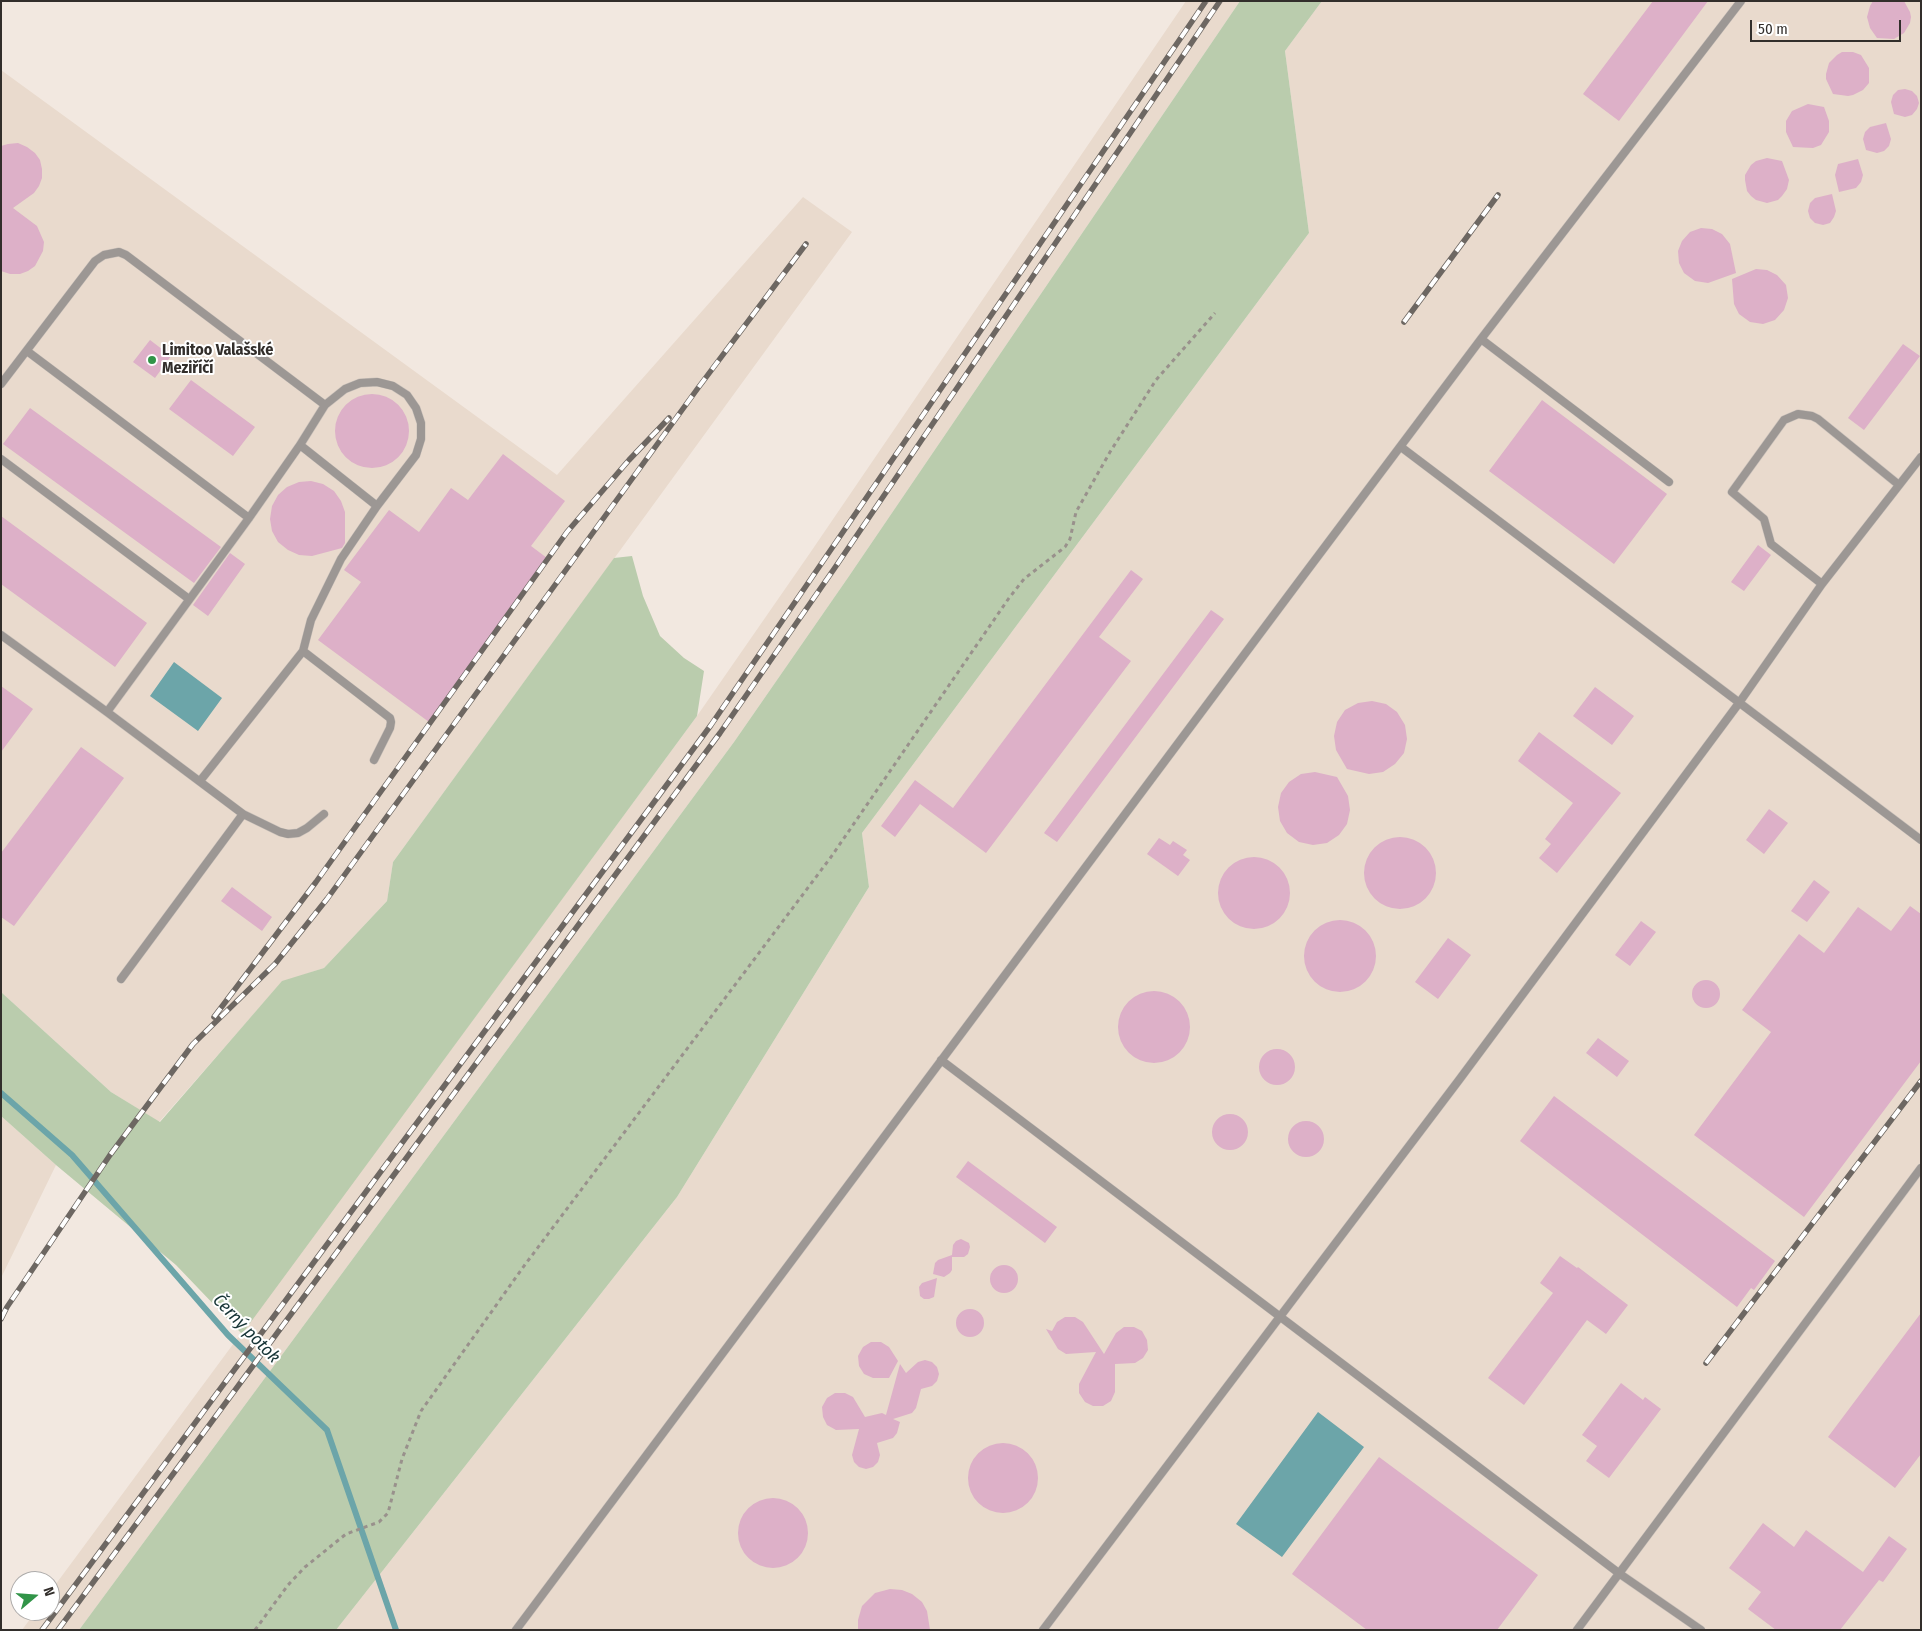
<!DOCTYPE html>
<html>
<head>
<meta charset="utf-8">
<style>
  body { margin:0 }
  #map { position:relative; width:1922px; height:1631px; overflow:hidden; background:#f2e8e0; font-family:"Fira Sans Condensed",sans-serif }
  canvas { display:block }
  .frame { position:absolute; inset:0; border:2px solid #322e2b; pointer-events:none }
  .north { position:absolute; left:10px; top:1571px; width:50px; height:50px; box-sizing:border-box; background:#fff; border:1px solid #adabaa; border-radius:50%; rotate:72deg; font-size:14px; font-weight:700; line-height:20px; text-align:center; color:#322e2b }
  .north::after { content:''; display:block; margin:auto; width:18px; height:22px; background:#319448; clip-path:polygon(50% 0,100% 100%,50% 72%,0 100%) }
  .scale { position:absolute; left:1750px; top:20px; width:151px; height:22px; box-sizing:border-box; border:2px solid #322e2b; border-top:0; padding-left:6px; font-size:15px; line-height:18px; white-space:nowrap; color:#322e2b; -webkit-text-stroke:4px #fff; paint-order:stroke }
</style>
</head>
<body>
<div id="map">
<canvas width="1922" height="1631"></canvas>
<div class="frame"></div>
<div class="north">N</div>
<div class="scale">50 m</div>
</div>
<script>
const c = document.querySelector('canvas').getContext('2d');
c.lineJoin = 'round';
function paint(path, color) {
  c.fillStyle = color;
  c.fill(path, 'evenodd');
}
function shape(rows) {
  const path = new Path2D();
  for (const r of rows) {
    if (r.length === 3) {
      path.moveTo(r[0] + r[2], r[1]);
      path.arc(r[0], r[1], r[2], 0, 2 * Math.PI);
      continue;
    }
    path.moveTo(r[0], r[1]);
    for (let i = 2; i < r.length; i += 2) path.lineTo(r[i], r[i + 1]);
  }
  return path;
}
function stroke(path, color, width, dash) {
  c.strokeStyle = color;
  c.lineWidth = width;
  c.lineCap = dash ? 'butt' : 'round';
  c.setLineDash(dash || []);
  c.stroke(path);
}
function label(font, color, halo, rows, align = 'center') {
  c.font = font + ' "Fira Sans Condensed",sans-serif';
  c.lineWidth = 4;
  c.setLineDash([]);
  c.textBaseline = 'middle';
  c.strokeStyle = halo;
  c.fillStyle = color;
  for (const [text, x, y, turn = 0] of rows) {
    c.save();
    c.translate(x, y);
    c.rotate((+turn || 0) * Math.PI / 180);
    c.textAlign = isNaN(turn) ? turn : align;
    if (halo) c.strokeText(text, 0, 0);
    c.fillText(text, 0, 0);
    c.restore();
  }
}
paint(shape([
  [1186,1,1240,1,847,579,734,742,79,1630,22,1630,36,1611,50,1611,50,1592,697,716,810,553],
  [1322,1,1921,1,1921,1630,336,1630,677,1197,869,887,862,833,1309,233,1285,51],
  [1,70,557,475,803,197,852,232,393,862,387,901,324,968,282,982,159,1122,111,1092,1,992],
  [1,1116,56,1165,1,1278]
]), '#e9dacd');
paint(shape([
  [1240,1,1322,1,1285,51,1309,233,862,833,869,887,677,1197,336,1630,79,1630,734,742,847,579],
  [632,556,643,596,660,636,684,658,704,671,697,716,242,1334,176,1265,56,1165,1,1116,1,992,111,1092,160,1122,282,981,324,968,387,901,393,862,614,558]
]), '#baccad');
paint(shape([
  [174,662,222,698,198,731,150,696],
  [1318,1412,1364,1447,1282,1557,1236,1524]
]), '#6ca5a9');
stroke(shape([
  [1,1093,72,1155,228,1335,327,1430,396,1630]
]), '#6ca5a9', 6);
paint(shape([
  [1653,1,1708,1,1619,121,1583,94],
  [1873,1,1904,1,1910,12,1911,17,1910,23,1904,33,1894,39,1877,38,1870,28,1867,17,1870,6],
  [1842,52,1853,52,1861,55,1869,68,1869,83,1863,90,1853,95,1848,96,1833,94,1826,79,1826,74,1829,63,1837,55],
  [1905,89,1912,91,1917,96,1919,103,1917,109,1912,115,1905,117,1894,114,1891,102,1893,95,1898,90],
  [1808,104,1824,107,1829,121,1829,132,1821,145,1813,148,1793,147,1786,132,1786,121,1792,111],
  [1886,123,1891,139,1889,146,1884,151,1877,153,1866,150,1863,139,1865,132,1870,127],
  [18,143,27,147,35,153,40,160,42,169,42,178,39,186,34,193,13,208,37,226,44,242,43,251,35,266,28,271,20,274,10,274,1,271,1,146,8,144],
  [1767,158,1782,161,1789,180,1787,189,1782,196,1778,200,1767,203,1756,200,1751,196,1747,191,1745,180,1745,175,1751,165,1756,161],
  [1858,159,1863,175,1861,182,1856,188,1839,192,1835,175,1838,164],
  [1832,194,1836,211,1834,217,1830,223,1823,225,1815,223,1810,218,1808,211,1810,203,1815,198],
  [1701,228,1712,229,1722,234,1730,244,1736,273,1708,283,1695,281,1684,273,1679,263,1678,251,1682,241,1690,232],
  [1756,269,1767,270,1777,275,1786,285,1788,298,1784,310,1775,320,1763,324,1750,322,1739,314,1734,304,1732,279],
  [150,340,171,356,155,378,133,362],
  [1903,344,1920,356,1864,430,1848,418],
  [191,380,255,427,233,456,169,409],
  [372,431,37],
  [1542,400,1667,494,1614,564,1489,471],
  [30,408,221,547,194,583,3,444],
  [503,454,565,501,531,546,547,558,429,722,318,640,361,582,344,570,389,510,419,532,451,488,468,500],
  [311,481,323,484,334,491,341,501,345,512,345,543,342,548,312,556,299,555,288,550,278,542,272,531,270,519,272,506,278,495,287,487,299,482],
  [1,516,147,623,115,667,1,584],
  [1758,545,1771,555,1744,591,1731,582],
  [230,553,245,564,208,616,193,605],
  [1131,570,1143,579,1099,637,1131,661,986,853,920,804,895,837,881,826,915,780,953,808],
  [1211,610,1224,619,1057,842,1044,833],
  [1,686,33,709,1,752],
  [1595,687,1634,716,1612,745,1573,716],
  [1372,701,1386,704,1397,712,1405,725,1407,739,1404,753,1395,764,1383,772,1369,774,1347,769,1336,750,1334,736,1337,722,1345,710,1358,703],
  [1539,732,1621,793,1557,873,1539,858,1551,844,1545,839,1573,803,1518,761],
  [81,747,124,778,14,926,1,917,1,853],
  [1315,772,1337,777,1348,796,1350,810,1347,824,1339,835,1327,843,1313,845,1299,842,1287,833,1280,821,1278,807,1281,793,1289,782,1301,774],
  [1769,809,1788,823,1764,854,1746,840],
  [1400,873,36],
  [1159,838,1170,845,1173,841,1187,850,1183,855,1190,860,1178,876,1147,854],
  [1254,893,36],
  [1814,880,1830,892,1807,922,1791,911],
  [232,887,272,917,262,931,221,901],
  [1910,906,1921,914,1921,1061,1804,1217,1694,1135,1771,1032,1742,1010,1799,934,1824,953,1858,907,1891,931],
  [1340,956,36],
  [1641,921,1656,932,1630,966,1615,955],
  [1448,938,1471,955,1438,999,1415,982],
  [1706,994,14],
  [1154,1027,36],
  [1598,1038,1629,1061,1617,1077,1586,1053],
  [1277,1067,18],
  [1554,1096,1775,1261,1754,1290,1751,1288,1737,1307,1520,1141],
  [1230,1132,18],
  [1306,1139,18],
  [968,1161,1057,1227,1045,1243,956,1177],
  [961,1239,969,1243,970,1247,968,1254,964,1257,952,1257,952,1270,950,1273,944,1277,933,1274,935,1263,938,1260,952,1255,953,1245,956,1241],
  [1560,1256,1577,1268,1578,1267,1628,1305,1606,1334,1587,1320,1524,1405,1488,1378,1553,1293,1540,1283],
  [1004,1279,14],
  [937,1278,934,1297,929,1299,924,1299,920,1296,919,1287,922,1283],
  [970,1323,14],
  [1921,1313,1921,1454,1895,1488,1828,1437],
  [1065,1317,1075,1317,1083,1322,1104,1354,1116,1333,1124,1327,1134,1327,1142,1331,1147,1340,1148,1350,1143,1358,1135,1363,1115,1364,1115,1392,1111,1401,1103,1406,1093,1406,1085,1402,1079,1393,1079,1384,1096,1352,1066,1354,1058,1349,1046,1329,1052,1331,1057,1322],
  [871,1342,881,1342,889,1347,898,1361,889,1378,873,1378,864,1374,859,1366,858,1356,863,1347],
  [925,1360,932,1362,937,1367,939,1374,937,1381,932,1386,921,1389,916,1408,912,1413,893,1419,900,1422,897,1433,893,1438,877,1443,880,1455,878,1462,873,1467,866,1469,859,1467,854,1462,852,1455,859,1429,836,1430,827,1425,823,1417,822,1407,827,1398,835,1393,845,1393,853,1397,865,1417,882,1413,886,1415,900,1364,906,1373,918,1362],
  [1621,1383,1643,1400,1645,1397,1661,1409,1609,1478,1586,1461,1597,1446,1582,1435],
  [1003,1478,35],
  [1379,1457,1538,1575,1497,1630,1367,1630,1292,1574],
  [773,1533,35],
  [1763,1523,1794,1547,1806,1530,1863,1572,1889,1536,1907,1549,1883,1582,1879,1580,1840,1630,1776,1630,1748,1609,1761,1592,1729,1568],
  [890,1589,902,1590,912,1594,922,1602,927,1611,930,1630,858,1630,858,1620,862,1606,875,1593]
]), '#ddb0c8');
const service = shape([
  [1481,339,1669,482],
  [27,351,249,518],
  [1,384,95,261,104,255,119,252,126,255,325,405],
  [300,445,377,506],
  [1401,447,1921,840],
  [1,459,189,599],
  [1822,584,1771,544,1764,519,1732,492,1784,420,1798,414,1812,416,1818,419,1899,485],
  [1,635,107,712,243,814,121,979],
  [107,712,249,518,300,445,325,405,345,389,360,383,377,382,393,386,407,395,416,408,421,423,421,439,416,455,377,506,341,559,311,620,303,651,390,718,391,722,390,728,374,760],
  [200,781,303,651],
  [243,814,280,832,288,834,298,833,307,828,324,814],
  [941,1060,1620,1574,1701,1630],
  [516,1630,1297,584,1481,339,1741,1],
  [1043,1630,1459,1080,1739,703,1822,584,1921,457],
  [1577,1630,1921,1168]
]);
stroke(service, '#ccc3bc', 9);
stroke(shape([
  [255,1630,288,1585,305,1567,346,1534,379,1522,388,1513,402,1459,421,1411,524,1266,831,857,1009,598,1024,579,1065,547,1070,539,1076,512,1110,452,1156,380,1215,313]
]), '#99918c', 3, [4, 4]);
stroke(service, '#9c9794', 8);
const rail = shape([
  [1404,322,1498,195],
  [214,1017,316,882,567,532,629,460,669,418],
  [1,1319,7,1307,110,1155,193,1044,275,964,327,899,698,388,806,244],
  [1706,1363,1921,1081],
  [42,1630,711,725,1206,1],
  [58,1630,720,733,834,569,1220,1]
]);
stroke(rail, '#6d6762', 5.5);
stroke(rail, '#fff', 4, [11]);
for (const [x, y, r, color] of [
  [152,360,5,"#319448"]
]) {
  const dot = new Path2D();
  dot.arc(x, y, r, 0, 2 * Math.PI);
  c.fillStyle = color;
  c.fill(dot);
  stroke(dot, '#fff', 2);
}
label('bold 16px', '#322e2b', '#fff', [
  ["Limitoo Valašské",162,351],
  ["Meziříčí",162,369]
], 'left');
label('italic 18px', '#163436', '#fff', [
  ["Černý potok",246,1329,46]
]);
</script>
</body>
</html>
